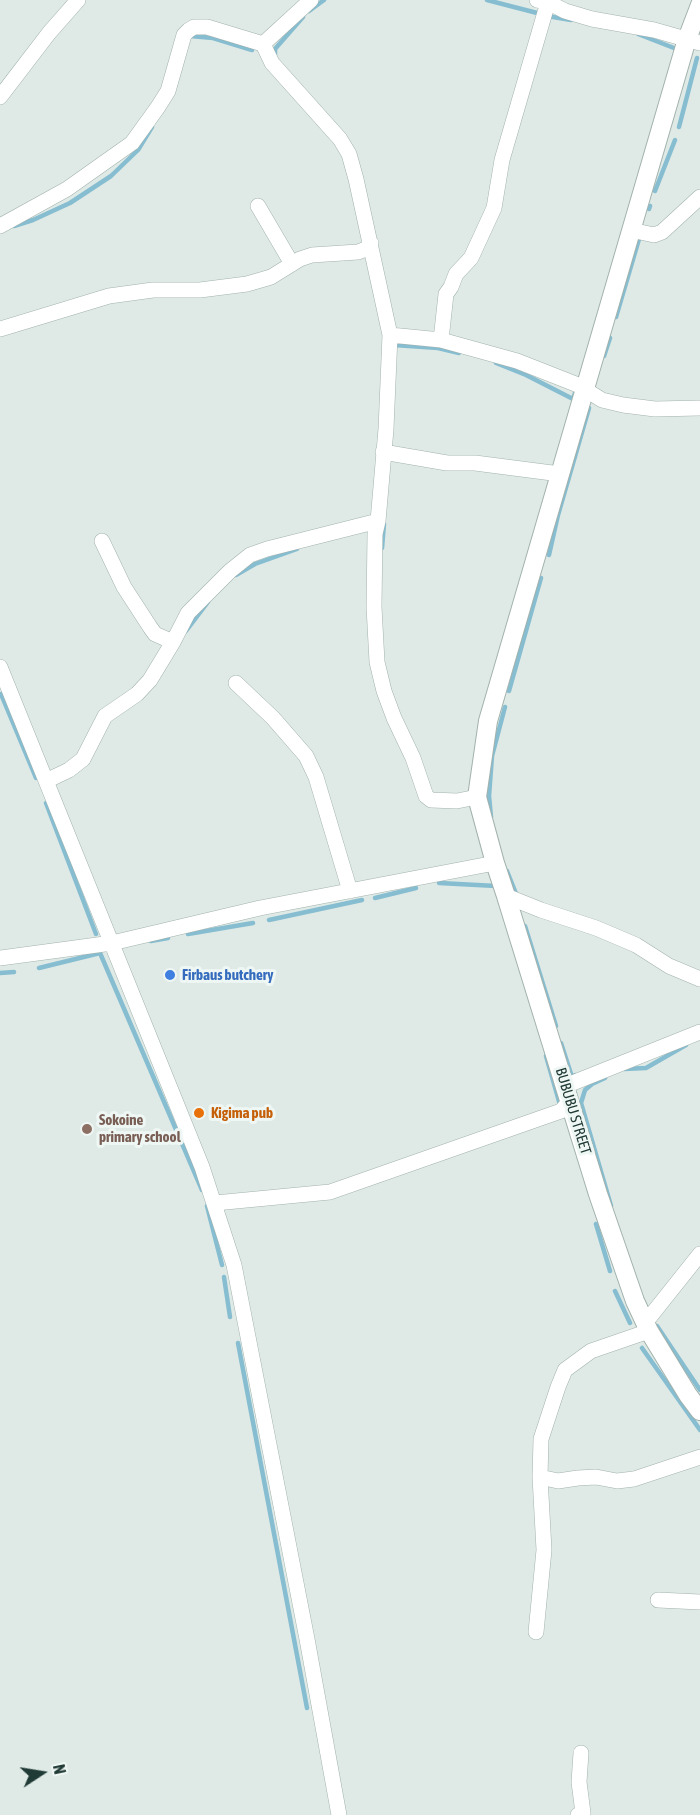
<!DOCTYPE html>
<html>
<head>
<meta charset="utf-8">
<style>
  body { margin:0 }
  #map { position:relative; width:700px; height:1815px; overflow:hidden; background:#dfeae6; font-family:"Asap Condensed",sans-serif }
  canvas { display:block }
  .north { position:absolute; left:12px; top:1743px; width:60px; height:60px; -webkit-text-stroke:4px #eff7f4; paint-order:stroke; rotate:78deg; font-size:16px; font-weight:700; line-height:24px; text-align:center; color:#203a35 }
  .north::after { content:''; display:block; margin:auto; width:21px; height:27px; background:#203a35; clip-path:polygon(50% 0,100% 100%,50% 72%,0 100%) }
</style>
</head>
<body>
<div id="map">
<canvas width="700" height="1815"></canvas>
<div class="north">N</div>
</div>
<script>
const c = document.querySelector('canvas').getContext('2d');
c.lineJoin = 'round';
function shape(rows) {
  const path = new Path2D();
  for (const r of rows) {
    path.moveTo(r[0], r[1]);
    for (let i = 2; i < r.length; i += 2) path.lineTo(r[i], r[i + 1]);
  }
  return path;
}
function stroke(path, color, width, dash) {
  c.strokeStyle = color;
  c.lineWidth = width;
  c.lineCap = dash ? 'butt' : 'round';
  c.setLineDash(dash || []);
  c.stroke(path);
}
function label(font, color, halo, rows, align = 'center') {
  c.font = font + ' "Asap Condensed",sans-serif';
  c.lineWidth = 6;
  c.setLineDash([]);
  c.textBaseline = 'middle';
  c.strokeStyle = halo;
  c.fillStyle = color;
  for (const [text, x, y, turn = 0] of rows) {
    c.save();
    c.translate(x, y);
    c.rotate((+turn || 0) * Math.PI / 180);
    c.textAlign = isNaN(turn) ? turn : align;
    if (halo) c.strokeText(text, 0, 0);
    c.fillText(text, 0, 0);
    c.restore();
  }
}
stroke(shape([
  [487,0,541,14],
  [309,11,324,0],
  [547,16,571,20],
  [638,34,679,50],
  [190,36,213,38,252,50],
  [275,55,275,49,303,17],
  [679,127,697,58],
  [655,191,675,140],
  [649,209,650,206],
  [14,226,33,220,70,203,111,176,138,150,152,127],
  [616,317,639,239],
  [394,345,438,348,459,353],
  [604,356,610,338],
  [496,363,526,375,573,399,575,393],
  [382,548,384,524],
  [549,555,558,515,589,408],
  [236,575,255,564,297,549],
  [186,631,208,602],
  [509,691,541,578],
  [1,694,36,778],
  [46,803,96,934],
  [491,817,489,796,492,756,505,707],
  [507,871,517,896],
  [439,883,496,886],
  [375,898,416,888],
  [269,920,362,900],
  [525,926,556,1026],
  [188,934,253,923],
  [151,941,168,938],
  [39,968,100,953,202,1190],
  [0,973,14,972],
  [561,1043,572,1077,575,1075],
  [546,1056,560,1105],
  [624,1069,646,1068,686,1045],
  [605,1078,592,1084,585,1090,581,1103,611,1206],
  [207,1206,222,1265],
  [596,1224,610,1271],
  [224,1277,230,1317],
  [615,1291,630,1323],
  [657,1326,700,1390],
  [238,1343,307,1708],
  [642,1348,700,1430]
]), '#86bdd0', 4.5);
const minor = shape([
  [537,0,548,2,565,11,592,19,654,30,700,43],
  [263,44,311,0],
  [0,97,49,33,78,0],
  [258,206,292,264],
  [0,226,67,189,132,143,158,107,168,91,184,35,189,30,194,27,207,27,263,44,272,63,340,139,349,154,356,179,390,335,386,429,378,521,375,534,374,607,377,662,384,691,394,718,413,758,426,796,431,800,457,801,477,797],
  [631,230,654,235,662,232,700,197],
  [0,329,109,296,153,290,200,290,247,284,271,277,300,259,312,255,358,252,366,249,371,243],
  [390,335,441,340,517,361,578,385,602,400,623,405,655,409,700,408],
  [441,340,446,294,451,287,456,274,471,258,494,208,502,160,548,2],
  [383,452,447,463,475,463,560,474],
  [102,541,124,587,150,627,155,634,173,642],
  [0,667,202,1167,234,1265,307,1639,339,1815],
  [236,683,273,718,306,756,316,777,350,891],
  [46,781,69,770,83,759,105,716,137,694,150,680,173,642,188,613,230,571,250,555,267,549,378,521],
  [506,896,541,910,596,928,636,945,669,966,700,979],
  [0,958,112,943,260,908,495,863],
  [565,1086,700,1032],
  [215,1203,330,1192,561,1111,570,1101],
  [645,1323,700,1254],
  [540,1477,558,1481,578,1478,596,1477,617,1481,634,1479,700,1457],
  [658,1600,700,1602],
  [536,1632,544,1550,540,1477,541,1439,558,1387,565,1370,591,1351,649,1331],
  [578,1815,583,1813,579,1782,581,1753]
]);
const tertiary = shape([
  [700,5,687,39,488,721,477,797,495,863,506,896,598,1194,635,1301,649,1331,688,1395,700,1411]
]);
stroke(minor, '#a2b2ad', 16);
stroke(tertiary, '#a2b2ad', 20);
stroke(minor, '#fff', 15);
stroke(tertiary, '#fff', 18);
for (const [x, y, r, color] of [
  [170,975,6,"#3f7fe0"],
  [199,1113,6,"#e8710a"],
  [87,1129,6,"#8d6e63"]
]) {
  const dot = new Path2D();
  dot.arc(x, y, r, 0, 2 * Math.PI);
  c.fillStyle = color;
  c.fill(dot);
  stroke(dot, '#eff7f4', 2);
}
label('bold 15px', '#366cbe', '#eff7f4', [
  ["Firbaus butchery",182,975]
], 'left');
label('15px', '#203a35', '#eff7f4', [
  ["BUBUBU STREET",573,1111,73]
]);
label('bold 15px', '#c56008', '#eff7f4', [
  ["Kigima pub",211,1113]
], 'left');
label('bold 15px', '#785e54', '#eff7f4', [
  ["Sokoine",99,1120],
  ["primary school",99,1137]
], 'left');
</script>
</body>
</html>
